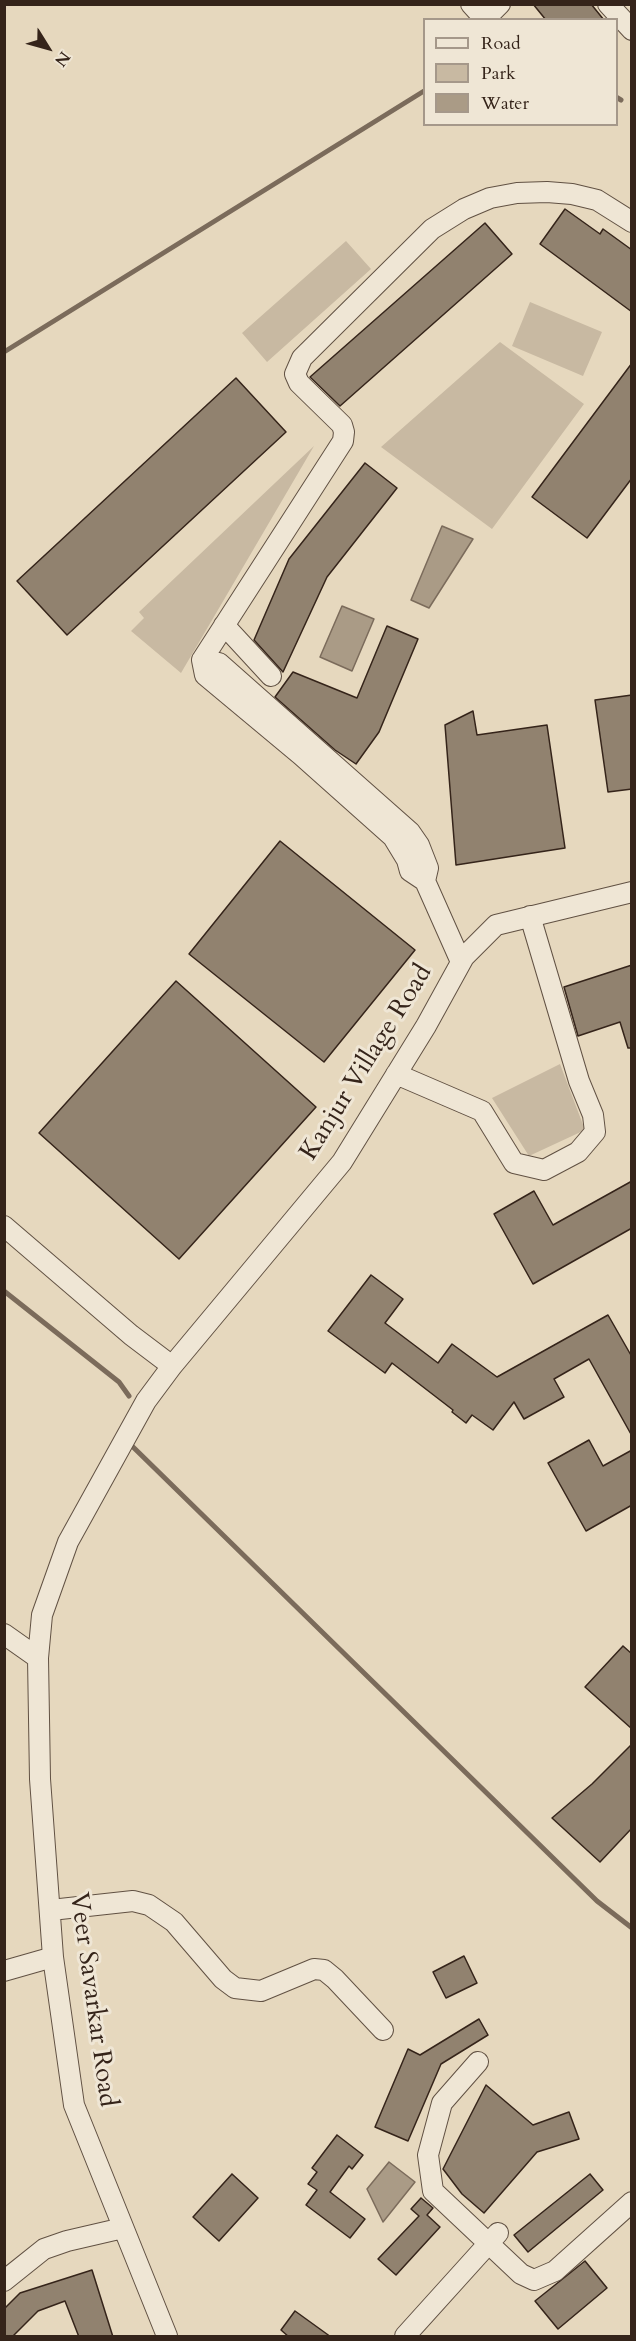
<!DOCTYPE html>
<html>
<head>
<meta charset="utf-8">
<style>
  body { margin:0 }
  #map { position:relative; width:636px; height:2341px; overflow:hidden; background:#e6d8be; font-family:Cardo,serif }
  canvas { display:block }
  .frame { position:absolute; inset:0; border:6px solid #35241a; pointer-events:none }
  .legend { position:absolute; left:423px; top:18px; width:195px; height:108px; box-sizing:border-box; background:#efe6d5; border:2px solid #a5988a; margin:0; padding:8px 10px; list-style:none; font-size:18px; color:#35241a }
  .legend li { display:flex; align-items:center; gap:12px; height:30px }
  .legend b { width:30px; border:2px solid #a5988a }
  .north { position:absolute; left:18px; top:18px; width:60px; height:60px; -webkit-text-stroke:4px #efe6d5; paint-order:stroke; rotate:127deg; font-size:16px; font-weight:700; line-height:24px; text-align:center; color:#35241a }
  .north::after { content:''; display:block; margin:auto; width:21px; height:27px; background:#35241a; clip-path:polygon(50% 0,100% 100%,50% 72%,0 100%) }
</style>
</head>
<body>
<div id="map">
<canvas width="636" height="2341"></canvas>
<div class="frame"></div>
<ul class="legend">
<li><b style="height:8px;background:#efe6d5"></b>Road</li>
<li><b style="height:16px;background:#c8b9a2"></b>Park</li>
<li><b style="height:16px;background:#aa9b86"></b>Water</li>
</ul>
<div class="north">N</div>
</div>
<script>
const c = document.querySelector('canvas').getContext('2d');
c.lineJoin = 'round';
function paint(path, color) {
  c.fillStyle = color;
  c.fill(path, 'evenodd');
}
function shape(rows) {
  const path = new Path2D();
  for (const r of rows) {
    path.moveTo(r[0], r[1]);
    for (let i = 2; i < r.length; i += 2) path.lineTo(r[i], r[i + 1]);
  }
  return path;
}
function stroke(path, color, width, dash) {
  c.strokeStyle = color;
  c.lineWidth = width;
  c.lineCap = dash ? 'butt' : 'round';
  c.setLineDash(dash || []);
  c.stroke(path);
}
function label(font, color, halo, rows, align = 'center') {
  c.font = font + ' Cardo,serif';
  c.lineWidth = 6;
  c.setLineDash([]);
  c.textBaseline = 'middle';
  c.strokeStyle = halo;
  c.fillStyle = color;
  for (const [text, x, y, turn = 0] of rows) {
    c.save();
    c.translate(x, y);
    c.rotate((+turn || 0) * Math.PI / 180);
    c.textAlign = isNaN(turn) ? turn : align;
    if (halo) c.strokeText(text, 0, 0);
    c.fillText(text, 0, 0);
    c.restore();
  }
}
paint(shape([
  [346,241,371,269,267,362,242,333],
  [530,302,602,332,583,376,512,346],
  [500,342,584,404,492,529,381,447],
  [314,446,181,673,131,631,144,618,139,612],
  [560,1064,585,1130,529,1156,492,1098]
]), '#c8b9a2');
const water = shape([
  [442,526,473,539,429,608,411,600,442,526],
  [342,606,374,619,352,671,320,657,342,606],
  [389,2162,415,2182,383,2222,367,2189,389,2162]
]);
paint(water, '#aa9b86');
stroke(water, '#7b6b5b', 1.5);
stroke(shape([
  [616,97,621,100],
  [4,352,424,91],
  [4,1291,119,1382,129,1396],
  [131,1445,597,1901,632,1928]
]), '#7b6b5b', 5);
const building = shape([
  [533,4,591,4,604,20,546,20,533,4],
  [565,209,600,234,603,229,632,250,632,312,540,244,565,209],
  [485,223,512,254,340,406,310,377,485,223],
  [632,363,632,478,587,538,532,497,632,363],
  [236,378,286,432,67,635,17,581,236,378],
  [365,463,397,488,327,577,283,672,254,640,289,559,365,463],
  [387,626,418,639,379,732,356,764,335,750,275,697,293,672,357,698,387,626],
  [632,695,632,789,608,792,595,700,632,695],
  [473,711,477,735,547,725,565,848,456,865,445,725,473,711],
  [280,841,415,950,324,1062,189,954,280,841],
  [632,965,632,1048,628,1048,620,1022,578,1036,564,987,632,965],
  [176,981,316,1107,179,1259,39,1133,176,981],
  [632,1181,632,1228,533,1284,494,1214,534,1191,553,1225,632,1181],
  [371,1275,403,1299,385,1323,438,1363,452,1344,497,1377,608,1315,632,1357,632,1436,589,1359,554,1379,564,1397,524,1419,514,1402,493,1430,472,1415,466,1423,452,1412,453,1410,392,1363,385,1373,328,1331,371,1275],
  [589,1440,603,1466,632,1450,632,1505,586,1531,548,1463,589,1440],
  [623,1646,632,1654,632,1729,585,1687,623,1646],
  [632,1744,632,1828,600,1862,552,1818,592,1784,632,1744],
  [464,1956,477,1983,446,1998,433,1972,464,1956],
  [479,2019,488,2035,441,2064,408,2141,375,2127,408,2049,420,2055,479,2019],
  [486,2085,533,2125,569,2112,579,2139,537,2152,484,2213,462,2194,443,2169,486,2085],
  [337,2135,363,2155,352,2169,349,2166,330,2192,365,2219,350,2238,306,2205,317,2190,308,2184,317,2172,312,2168,337,2135],
  [232,2174,258,2198,219,2241,193,2217,232,2174],
  [590,2174,603,2190,528,2252,514,2235,590,2174],
  [421,2198,433,2208,427,2215,440,2227,396,2275,378,2259,419,2216,411,2209,421,2198],
  [585,2261,607,2288,558,2329,535,2301,585,2261],
  [92,2270,113,2337,79,2337,65,2301,38,2311,12,2337,4,2337,4,2309,20,2293,92,2270],
  [295,2311,331,2337,289,2337,281,2330,295,2311]
]);
paint(building, '#91826f');
stroke(building, '#35241a', 1.5);
const minor = shape([
  [471,4,481,15,489,15,500,4],
  [608,4,632,30],
  [224,625,271,676],
  [202,660,343,441,344,432,342,425,299,383,295,374,302,358,432,229,464,209,490,198,517,193,547,192,572,194,597,200,632,222],
  [425,881,428,868,419,845,410,832,219,663,202,660,205,675,301,755,393,837,407,860,410,871,425,881,461,962],
  [396,1074,482,1111,514,1163,544,1170,578,1152,595,1132,593,1115,579,1081,530,916],
  [4,1226,131,1335,172,1366],
  [4,1634,38,1658],
  [51,1910,133,1901,149,1905,174,1922,223,1979,235,1988,261,1991,314,1969,324,1970,335,1979,383,2030],
  [4,1971,53,1957],
  [478,2062,442,2103,428,2155,433,2191,521,2274,534,2280,555,2271,632,2202],
  [4,2281,44,2249,67,2241,123,2228],
  [167,2336,74,2105,53,1957,40,1779,38,1658,42,1615,68,1542,146,1401,172,1366,342,1162,426,1026,464,957,496,925,632,892],
  [405,2336,498,2233]
]);
stroke(minor, '#615143', 22);
stroke(minor, '#efe6d5', 20);
label('26px', '#35241a', '#efe6d5', [
  ["Kanjur Village Road",367,1063,-58],
  ["Veer Savarkar Road",92,2000,82]
]);
</script>
</body>
</html>
